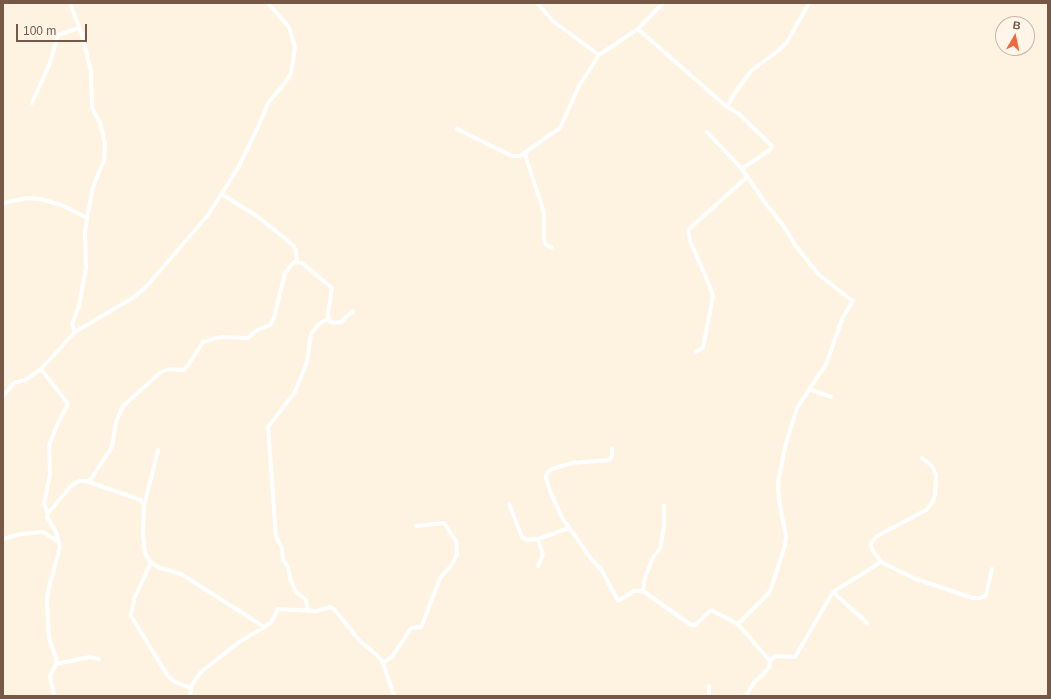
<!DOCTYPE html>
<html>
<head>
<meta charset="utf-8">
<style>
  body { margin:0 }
  #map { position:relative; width:1051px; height:699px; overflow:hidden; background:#fef3e1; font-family:Arial,sans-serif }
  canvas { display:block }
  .frame { position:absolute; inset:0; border:4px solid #775846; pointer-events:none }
  .north { position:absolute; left:995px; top:16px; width:40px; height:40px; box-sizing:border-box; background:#fff6e9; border:1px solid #c9b7a8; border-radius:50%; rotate:9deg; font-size:11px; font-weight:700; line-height:16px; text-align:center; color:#775846 }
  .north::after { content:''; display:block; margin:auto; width:14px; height:18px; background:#f3663b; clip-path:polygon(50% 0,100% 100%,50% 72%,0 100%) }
  .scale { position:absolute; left:16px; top:24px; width:71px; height:18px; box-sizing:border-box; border:2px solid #775846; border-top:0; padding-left:5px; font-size:12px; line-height:14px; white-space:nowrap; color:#775846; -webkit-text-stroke:3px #fff6e9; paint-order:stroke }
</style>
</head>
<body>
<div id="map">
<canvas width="1051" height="699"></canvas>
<div class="frame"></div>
<div class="north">B</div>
<div class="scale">100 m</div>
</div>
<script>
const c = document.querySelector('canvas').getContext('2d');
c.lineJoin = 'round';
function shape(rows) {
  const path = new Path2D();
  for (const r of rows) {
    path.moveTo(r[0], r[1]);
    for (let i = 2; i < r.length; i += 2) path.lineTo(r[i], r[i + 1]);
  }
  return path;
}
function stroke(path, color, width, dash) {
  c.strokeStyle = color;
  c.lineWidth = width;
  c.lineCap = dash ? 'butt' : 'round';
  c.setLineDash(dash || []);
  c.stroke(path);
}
stroke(shape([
  [70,3,82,35,91,71,92,108,100,123,105,143,104,160,93,187,87,218,85,232,86,268,79,306,72,324,75,332],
  [537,3,554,22,599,55,638,29,727,107,738,113,772,146,771,149,742,169],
  [638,29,663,3],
  [32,103,50,63,58,35,79,28],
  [727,107,735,93,751,71,778,51,787,42,809,3],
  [457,129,512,156,520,156,560,128,579,86,599,55],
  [707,132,742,169,766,204,785,228,795,245,819,275,853,301,843,317,826,364,797,408,786,443,778,482,779,500,786,537,785,545,771,589,768,594,738,624],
  [525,154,544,213,544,240,546,245,552,247],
  [221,194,257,216,293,245,296,251,297,262],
  [3,203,28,198,41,199,64,206,87,218],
  [696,352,703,348,713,296,706,277,690,241,688,230,747,177],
  [41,369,68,404,56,427,49,446,50,474,44,504,48,514],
  [809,389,831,397],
  [3,396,14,383,25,380,41,369,75,332,134,297,145,288,208,215,238,168,259,125,268,103,285,83,291,73,295,48,293,40,289,27,268,3],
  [612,448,612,456,609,460,572,463,552,469,547,473,546,478,551,494,563,519,592,560,601,569,618,601,634,591,643,591,691,625,695,625,711,610,738,624,770,661,769,668,753,684,746,696],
  [922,458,932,466,936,475,935,495,932,503,926,510,877,536,871,543,872,550,881,562,897,570,916,579,973,598,981,598,986,595,992,569],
  [89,482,112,447,116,422,123,406,161,372,169,369,183,370,186,368,203,342,221,337,248,338,257,330,270,325,274,318,285,273,294,262,302,263,332,288,328,313,329,321,334,323,341,322,353,311],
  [509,504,522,537,526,540,538,539,569,528],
  [144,506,158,450],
  [3,539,21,534,43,532,59,542],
  [151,563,134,599,131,616,168,676,175,682,191,688],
  [538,566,543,555,538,539],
  [643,591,645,577,654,556,660,549,664,526,664,506],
  [833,592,867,623],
  [308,611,306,600,296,592,290,578,288,567,283,560,282,548,276,536,268,427,295,392,307,362,311,334,319,324,327,319],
  [770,661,775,656,795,657,833,592,881,562],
  [383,663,392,657,411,628,421,627,423,623,440,578,451,566,457,555,456,541,444,523,416,526],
  [56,664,90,657,99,659],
  [709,686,709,696],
  [54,696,50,676,56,664,56,658,49,638,47,602,48,591,60,547,56,532,47,517,49,512,72,485,79,481,86,481,141,500,144,506,143,535,145,553,150,562,158,567,183,575,264,627],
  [190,696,192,685,201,672,239,642,271,623,278,609,317,611,330,607,334,609,359,640,379,657,383,663,394,696]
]), '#fff', 4);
</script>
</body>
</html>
